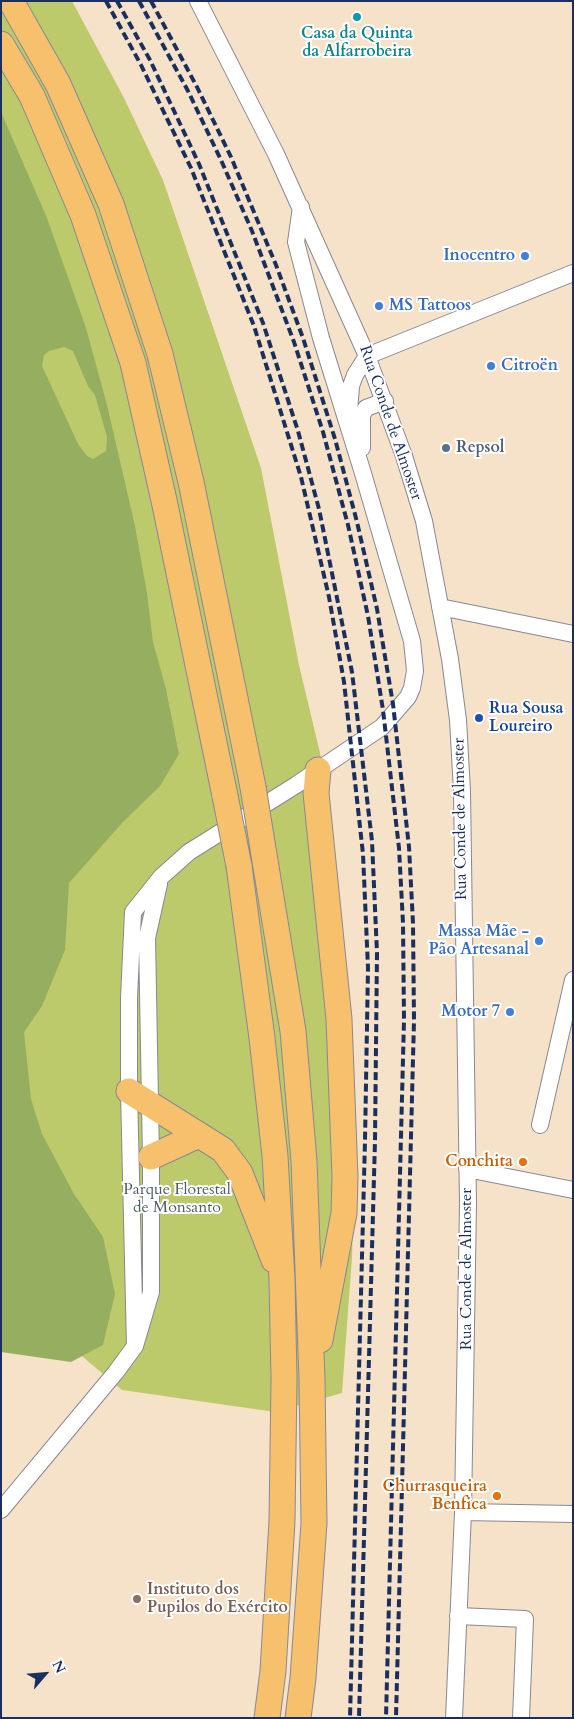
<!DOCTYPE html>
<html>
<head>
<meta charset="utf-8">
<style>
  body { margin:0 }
  #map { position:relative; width:574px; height:1719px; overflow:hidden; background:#f6e2c9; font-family:Cardo,serif }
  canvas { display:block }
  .frame { position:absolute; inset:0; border:2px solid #1b2f5e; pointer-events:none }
  .north { position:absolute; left:20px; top:1649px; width:50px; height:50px; -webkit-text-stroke:4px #fff; paint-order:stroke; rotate:63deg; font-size:14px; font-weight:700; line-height:20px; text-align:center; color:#1b2f5e }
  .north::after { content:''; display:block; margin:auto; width:18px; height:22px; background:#1b2f5e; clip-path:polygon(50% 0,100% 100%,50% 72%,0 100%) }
</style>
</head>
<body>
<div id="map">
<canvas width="574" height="1719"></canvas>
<div class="frame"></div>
<div class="north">N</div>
</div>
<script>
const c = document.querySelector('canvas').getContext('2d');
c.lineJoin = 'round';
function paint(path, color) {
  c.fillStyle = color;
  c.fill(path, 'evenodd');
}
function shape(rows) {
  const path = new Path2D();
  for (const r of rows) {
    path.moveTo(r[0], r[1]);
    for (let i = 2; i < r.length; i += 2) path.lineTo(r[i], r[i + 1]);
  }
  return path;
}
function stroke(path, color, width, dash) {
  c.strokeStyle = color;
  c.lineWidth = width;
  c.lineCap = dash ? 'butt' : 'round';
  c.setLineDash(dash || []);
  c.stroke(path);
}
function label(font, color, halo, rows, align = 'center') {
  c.font = font + ' Cardo,serif';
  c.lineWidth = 4;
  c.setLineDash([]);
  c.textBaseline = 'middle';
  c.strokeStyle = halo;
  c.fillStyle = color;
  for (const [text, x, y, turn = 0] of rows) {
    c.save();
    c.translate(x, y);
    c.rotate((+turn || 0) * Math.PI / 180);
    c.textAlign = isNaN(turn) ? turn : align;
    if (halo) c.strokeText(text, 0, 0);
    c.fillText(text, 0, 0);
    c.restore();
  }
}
paint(shape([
  [1,1,72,1,124,98,163,180,261,468,299,665,320,753,331,836,355,1131,352,1257,342,1393,275,1412,122,1390,1,1288]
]), '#bdca6b');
paint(shape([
  [1,112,47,218,86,328,107,405,135,526,147,593,153,642,166,689,179,754,160,786,122,823,69,883,65,950,42,1006,24,1032,31,1099,42,1134,74,1194,103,1237,115,1294,103,1345,71,1362,1,1352],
  [64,347,73,351,88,386,95,395,107,437,106,451,93,459,87,456,78,444,42,366,44,355,49,351]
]), '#96ae5f');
const minor = shape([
  [198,1,276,154,367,356,404,456,424,521,450,659,458,720,462,791,468,1203,463,1512,454,1718],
  [349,412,351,386,355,375,367,356,573,273],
  [362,448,362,415,366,408,385,401],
  [440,607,573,634],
  [540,1125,573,980],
  [467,1169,573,1190],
  [135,1346,129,1091,129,998,133,912,161,877,189,852,296,785,382,727,408,697,412,688,415,671,412,641,362,470,321,338,296,242,301,207],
  [1,1510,116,1372,135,1346,151,1292,151,1157,147,938,159,884],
  [463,1512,573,1514],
  [458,1616,525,1619,521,1718]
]);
const highway = shape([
  [11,1,58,84,111,204,160,354,191,482,253,787],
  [1,44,32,96,83,215,133,363,165,505,225,796],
  [318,770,316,793,339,1019,345,1177,344,1213,320,1340],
  [265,861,293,1031,304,1161,312,1379,314,1523,303,1678,298,1718],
  [239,866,262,1038,275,1156,282,1280,284,1379,282,1521,273,1671,267,1718],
  [129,1091,223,1150,240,1173,274,1260],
  [151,1157,199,1135]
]);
stroke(minor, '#888894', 18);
stroke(highway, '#888894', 27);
stroke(minor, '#fff', 16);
stroke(highway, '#f7c06c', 25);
stroke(shape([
  [106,1,141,65,191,168,254,326,301,477,329,597,344,682,363,854,368,968,365,1141,350,1718],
  [117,1,150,60,199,164,263,323,298,431,319,509,352,672,372,841,377,953,375,1141,359,1718],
  [139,1,188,91,221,160,252,231,294,342,323,432,348,525,368,616,383,710,399,848,403,923,404,1020,386,1718],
  [151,1,197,87,231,157,276,265,303,338,335,439,357,522,377,609,393,704,409,847,413,923,414,1020,396,1718]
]), '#1b2f5e', 4, [8, 4]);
const highwayBridge = shape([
  [253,787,265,861],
  [225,796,239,866]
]);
stroke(highwayBridge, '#888894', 27, []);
stroke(highwayBridge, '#f7c06c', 25);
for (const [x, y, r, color] of [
  [357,17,5,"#0f9aa8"],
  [525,256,5,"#3f7fe0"],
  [379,306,5,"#3f7fe0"],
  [491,366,5,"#3f7fe0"],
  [446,448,5,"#5c6f8a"],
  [479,718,5,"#1a4fb4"],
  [539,941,5,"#3f7fe0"],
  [510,1012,5,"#3f7fe0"],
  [523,1162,5,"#e8710a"],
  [497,1496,5,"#e8710a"],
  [137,1599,5,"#8d6e63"]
]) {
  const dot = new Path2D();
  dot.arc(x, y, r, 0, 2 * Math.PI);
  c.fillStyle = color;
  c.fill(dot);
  stroke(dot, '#fff', 2);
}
label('bold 16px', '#0d838f', '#fff', [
  ["Casa da Quinta",357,34],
  ["da Alfarrobeira",357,52]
]);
label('bold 16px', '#366cbe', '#fff', [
  ["Inocentro",515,256],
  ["MS Tattoos",389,306,"left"],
  ["Citroën",501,366,"left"],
  ["Massa Mãe -",529,932],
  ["Pão Artesanal",529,950],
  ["Motor 7",500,1012]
], 'right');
label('16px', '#1b2f5e', '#fff', [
  ["Rua Conde de Almoster",390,423,71],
  ["Rua Conde de Almoster",461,819,-91],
  ["Rua Conde de Almoster",467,1269,-90]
]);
label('bold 16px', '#4e5e75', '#fff', [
  ["Repsol",456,448]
], 'left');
label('bold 16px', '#164399', '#fff', [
  ["Rua Sousa",489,709],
  ["Loureiro",489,727]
], 'left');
label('bold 16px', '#c56008', '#fff', [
  ["Conchita",513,1162],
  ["Churrasqueira",487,1487],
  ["Benfica",487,1505]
], 'right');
label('16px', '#4c5e62', '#fff', [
  ["Parque Florestal",177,1190],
  ["de Monsanto",177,1208]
]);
label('bold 16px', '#785e54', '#fff', [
  ["Instituto dos",147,1590],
  ["Pupilos do Exército",147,1608]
], 'left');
</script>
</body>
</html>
